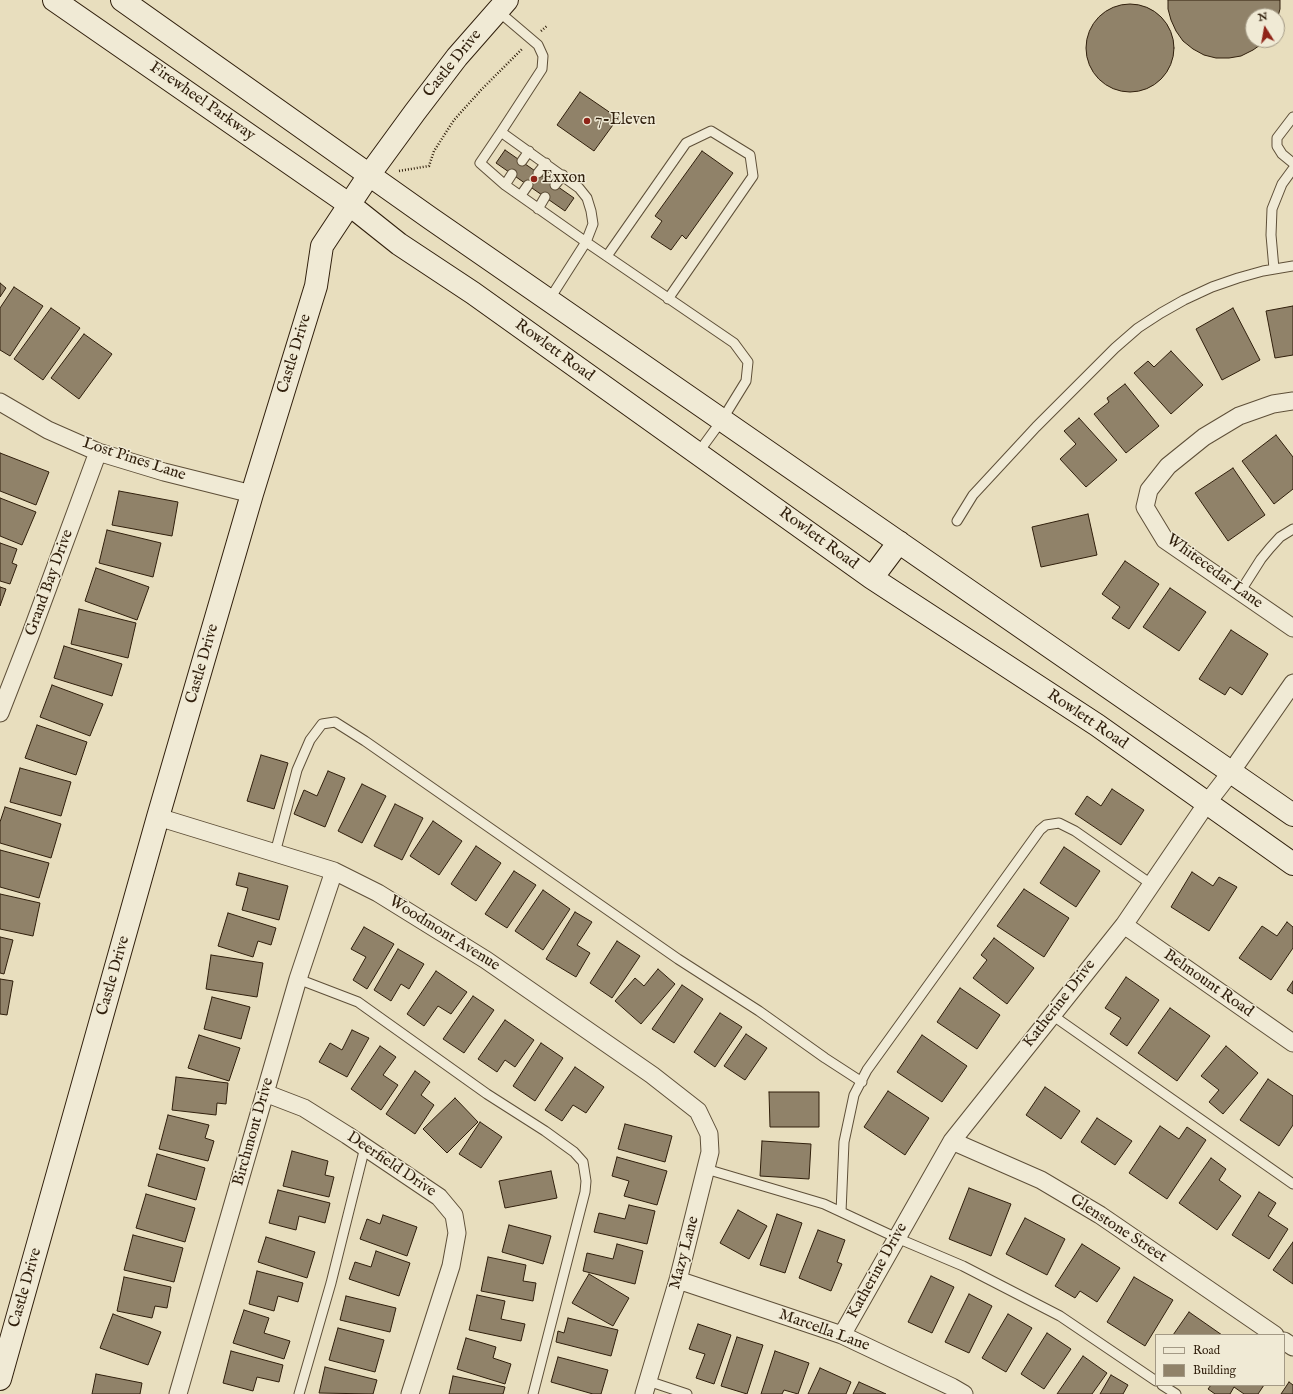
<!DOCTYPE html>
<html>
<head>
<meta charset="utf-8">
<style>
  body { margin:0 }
  #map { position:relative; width:1293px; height:1394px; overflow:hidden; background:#e8debe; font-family:"IM FELL English",serif }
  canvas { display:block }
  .legend { position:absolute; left:1155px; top:1334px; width:130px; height:52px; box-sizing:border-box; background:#f0ead5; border:1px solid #a39985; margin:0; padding:5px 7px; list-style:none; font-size:12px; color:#301f0c }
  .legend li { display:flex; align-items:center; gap:8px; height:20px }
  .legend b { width:20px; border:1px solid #a39985 }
  .north { position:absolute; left:1245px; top:8px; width:40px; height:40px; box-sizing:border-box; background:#f0ead5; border:1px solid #a39985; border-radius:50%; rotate:349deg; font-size:11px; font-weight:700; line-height:16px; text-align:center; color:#301f0c }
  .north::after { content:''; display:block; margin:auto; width:14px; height:18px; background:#8f2418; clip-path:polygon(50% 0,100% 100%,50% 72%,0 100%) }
</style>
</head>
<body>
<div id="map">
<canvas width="1293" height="1394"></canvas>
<ul class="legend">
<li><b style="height:5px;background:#f0ead5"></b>Road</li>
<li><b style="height:11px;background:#908269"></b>Building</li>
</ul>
<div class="north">N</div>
</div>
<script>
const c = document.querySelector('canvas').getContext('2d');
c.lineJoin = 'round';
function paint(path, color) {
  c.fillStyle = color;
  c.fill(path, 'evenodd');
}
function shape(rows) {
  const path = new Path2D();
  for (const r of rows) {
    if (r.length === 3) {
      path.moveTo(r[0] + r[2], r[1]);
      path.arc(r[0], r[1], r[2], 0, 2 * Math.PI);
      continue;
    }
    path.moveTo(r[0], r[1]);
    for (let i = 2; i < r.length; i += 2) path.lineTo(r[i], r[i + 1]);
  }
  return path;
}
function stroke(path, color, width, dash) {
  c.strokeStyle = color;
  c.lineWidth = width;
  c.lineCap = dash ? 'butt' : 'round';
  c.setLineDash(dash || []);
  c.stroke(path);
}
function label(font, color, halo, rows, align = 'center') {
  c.font = font + ' "IM FELL English",serif';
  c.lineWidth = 3;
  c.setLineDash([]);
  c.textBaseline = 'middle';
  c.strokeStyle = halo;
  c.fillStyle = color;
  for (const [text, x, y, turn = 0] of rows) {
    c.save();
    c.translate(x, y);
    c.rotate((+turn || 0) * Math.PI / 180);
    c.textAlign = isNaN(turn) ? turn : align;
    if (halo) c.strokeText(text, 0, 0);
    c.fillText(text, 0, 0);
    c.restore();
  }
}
const building = shape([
  [1168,0,1280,0,1280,9,1277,20,1277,16,1253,16,1253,40,1265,40,1263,43,1253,50,1241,56,1229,58,1216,58,1204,55,1193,49,1183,41,1176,31,1171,20,1168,9,1168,0],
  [1130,48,44],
  [580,92,618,118,594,151,557,125,580,92],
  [505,150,574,198,565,211,496,163,505,150],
  [702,151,733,173,686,239,682,235,671,250,651,237,662,221,655,216,702,151],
  [0,283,6,288,0,297,0,283],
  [14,287,43,306,10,356,0,350,0,308,14,287],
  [1293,306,1293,355,1275,358,1266,311,1293,306],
  [51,308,80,328,43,380,14,359,51,308],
  [1233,308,1260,360,1222,380,1196,329,1233,308],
  [84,334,112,354,79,399,51,378,84,334],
  [1171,351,1203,385,1171,414,1134,373,1148,361,1154,367,1171,351],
  [1125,384,1159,426,1126,453,1094,414,1109,402,1107,398,1125,384],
  [1079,418,1117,460,1086,487,1060,459,1076,444,1064,431,1079,418],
  [1276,435,1293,457,1293,489,1274,504,1242,461,1276,435],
  [0,453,49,472,36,505,0,491,0,453],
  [1233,468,1265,515,1228,541,1195,493,1233,468],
  [119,491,178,502,172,536,112,525,119,491],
  [0,498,36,512,22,545,0,536,0,498],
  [1088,514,1097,555,1041,567,1032,527,1088,514],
  [107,530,161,543,153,577,99,563,107,530],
  [0,543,17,549,12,563,17,565,10,584,0,581,0,543],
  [1125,561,1159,584,1129,629,1112,618,1120,607,1102,594,1125,561],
  [96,568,149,587,137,620,85,601,96,568],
  [0,587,6,589,0,606,0,587],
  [1170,588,1206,612,1179,651,1143,627,1170,588],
  [79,609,136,623,128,658,71,644,79,609],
  [1231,630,1268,654,1242,695,1230,687,1225,695,1199,679,1231,630],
  [64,646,122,664,112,696,54,678,64,646],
  [52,685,103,704,90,736,40,717,52,685],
  [37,725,87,742,76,775,25,758,37,725],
  [261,755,288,763,274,809,247,801,261,755],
  [20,768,71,782,61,816,10,802,20,768],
  [328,771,345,778,325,827,294,814,304,790,317,796,328,771],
  [362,784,386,796,362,843,338,831,362,784],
  [1112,789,1144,810,1121,845,1075,814,1087,796,1101,806,1112,789],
  [395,804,423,818,402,860,374,846,395,804],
  [5,807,61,824,51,858,0,843,0,822,5,807],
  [433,821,462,841,439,875,410,856,433,821],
  [476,846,501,863,476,901,451,884,476,846],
  [1064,847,1100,871,1076,907,1040,883,1064,847],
  [0,850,49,863,39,898,0,887,0,850],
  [514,871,536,885,507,928,485,914,514,871],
  [1192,872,1213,886,1219,877,1237,887,1209,931,1171,907,1192,872],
  [239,873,288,886,279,920,242,910,248,888,236,885,239,873],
  [1024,889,1069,918,1044,957,997,926,1024,889],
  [543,890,570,909,543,950,515,931,543,890],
  [0,894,40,903,33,936,0,929,0,894],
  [575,912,592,922,577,945,590,953,576,977,546,959,575,912],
  [228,913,276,928,271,945,258,941,253,957,218,946,228,913],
  [1287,922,1293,927,1293,948,1271,980,1239,958,1262,926,1277,936,1287,922],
  [364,927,394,944,367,989,353,980,366,957,351,949,364,927],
  [0,937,13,940,4,974,0,973,0,937],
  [994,938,1034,968,1007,1004,973,978,987,960,981,955,994,938],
  [617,941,640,956,612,998,590,983,617,941],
  [398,949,424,964,409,989,401,984,391,1001,374,990,398,949],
  [211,955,263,963,257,997,206,989,211,955],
  [658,969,675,984,641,1024,615,1001,635,978,644,986,658,969],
  [436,971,467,992,451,1014,438,1006,424,1026,407,1014,436,971],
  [1126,977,1159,1000,1127,1046,1110,1034,1121,1018,1105,1008,1126,977],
  [0,979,13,981,7,1015,0,1014,0,979],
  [1293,981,1293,994,1287,990,1293,981],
  [682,985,703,999,674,1043,652,1029,682,985],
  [960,988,1000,1015,977,1049,937,1022,960,988],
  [473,996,494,1010,464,1053,443,1039,473,996],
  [212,997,250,1007,241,1039,204,1029,212,997],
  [1170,1008,1210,1036,1177,1081,1138,1053,1170,1008],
  [720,1013,742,1027,715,1067,694,1052,720,1013],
  [505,1020,534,1040,515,1067,505,1060,497,1072,478,1059,505,1020],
  [352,1030,369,1038,347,1077,319,1062,330,1043,342,1050,352,1030],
  [746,1034,767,1048,745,1080,724,1066,746,1034],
  [199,1035,240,1048,229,1081,188,1068,199,1035],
  [922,1035,967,1066,942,1102,897,1072,922,1035],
  [541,1043,563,1058,535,1101,513,1086,541,1043],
  [380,1046,396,1057,383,1075,398,1085,381,1110,351,1089,380,1046],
  [1226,1046,1258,1073,1223,1114,1209,1102,1219,1090,1201,1076,1226,1046],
  [575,1067,604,1087,586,1113,573,1105,562,1121,545,1110,575,1067],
  [415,1071,430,1082,421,1095,434,1105,415,1134,386,1114,415,1071],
  [176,1077,228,1083,226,1104,217,1103,216,1115,172,1110,176,1077],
  [1268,1079,1293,1096,1293,1125,1279,1146,1240,1120,1268,1079],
  [1045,1087,1080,1111,1061,1139,1026,1115,1045,1087],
  [888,1091,929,1118,905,1155,864,1127,888,1091],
  [769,1092,819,1092,819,1127,770,1127,769,1092],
  [455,1098,478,1122,447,1153,423,1129,455,1098],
  [168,1115,209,1125,205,1138,214,1141,208,1161,159,1149,168,1115],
  [1097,1118,1132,1141,1115,1165,1081,1142,1097,1118],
  [480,1122,502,1137,481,1168,459,1154,480,1122],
  [625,1124,672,1136,665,1162,618,1149,625,1124],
  [1160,1126,1179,1139,1187,1127,1206,1140,1167,1199,1129,1173,1160,1126],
  [762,1141,811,1144,809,1179,760,1176,762,1141],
  [292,1151,328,1161,325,1175,334,1177,329,1197,283,1186,292,1151],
  [157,1154,205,1168,196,1200,148,1186,157,1154],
  [617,1157,667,1171,657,1205,624,1196,629,1181,612,1176,617,1157],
  [1211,1158,1226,1169,1219,1180,1241,1196,1217,1230,1179,1203,1211,1158],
  [551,1171,557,1198,505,1208,499,1181,551,1171],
  [969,1188,1011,1204,991,1256,949,1239,969,1188],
  [278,1190,330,1203,325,1223,299,1216,296,1230,269,1223,278,1190],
  [1259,1192,1276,1203,1268,1216,1288,1229,1269,1259,1232,1235,1259,1192],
  [146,1194,195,1208,185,1242,136,1228,146,1194],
  [629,1205,655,1211,647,1244,594,1232,599,1213,625,1219,629,1205],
  [738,1210,767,1226,749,1259,720,1243,738,1210],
  [777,1214,802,1223,785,1273,760,1265,777,1214],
  [383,1215,417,1227,407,1256,360,1239,367,1219,380,1224,383,1215],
  [1025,1218,1065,1239,1047,1275,1006,1254,1025,1218],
  [509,1225,551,1236,543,1264,502,1252,509,1225],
  [818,1230,845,1240,837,1262,842,1264,831,1291,799,1278,818,1230],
  [133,1235,183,1248,174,1282,124,1270,133,1235],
  [266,1237,315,1252,307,1278,258,1262,266,1237],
  [1293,1242,1293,1284,1273,1270,1293,1242],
  [617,1244,643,1251,635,1284,583,1271,587,1253,613,1259,617,1244],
  [1082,1244,1120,1268,1097,1302,1080,1291,1075,1298,1055,1286,1082,1244],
  [376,1251,410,1263,399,1296,349,1279,355,1262,371,1267,376,1251],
  [488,1257,526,1265,523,1281,536,1283,533,1301,481,1291,488,1257],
  [257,1271,303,1283,298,1302,278,1296,274,1311,249,1304,257,1271],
  [589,1274,629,1298,613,1326,572,1303,589,1274],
  [931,1276,954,1287,932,1333,908,1322,931,1276],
  [124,1277,171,1287,167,1308,155,1306,152,1318,117,1311,124,1277],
  [1134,1277,1173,1300,1145,1346,1107,1322,1134,1277],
  [969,1294,992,1306,969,1353,945,1342,969,1294],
  [477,1295,505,1301,501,1319,525,1324,521,1341,469,1330,477,1295],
  [346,1296,396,1308,390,1332,340,1320,346,1296],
  [244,1310,269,1318,264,1333,290,1341,284,1359,233,1343,244,1310],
  [1189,1312,1222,1335,1173,1335,1189,1312],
  [113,1314,161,1332,148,1365,100,1348,113,1314],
  [1008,1314,1032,1328,1006,1372,982,1358,1008,1314],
  [568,1318,618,1330,611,1356,556,1342,558,1331,564,1333,568,1318],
  [698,1324,731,1335,714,1384,696,1378,705,1354,689,1349,698,1324],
  [338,1328,384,1340,375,1372,329,1360,338,1328],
  [1047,1333,1071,1349,1044,1389,1021,1374,1047,1333],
  [737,1337,763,1345,747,1394,721,1386,737,1337],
  [466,1338,496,1347,493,1358,511,1364,505,1384,457,1369,466,1338],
  [231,1351,283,1365,279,1382,257,1377,253,1391,223,1383,231,1351],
  [775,1351,809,1363,798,1394,784,1390,782,1394,761,1394,775,1351],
  [1083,1356,1107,1373,1092,1394,1057,1394,1083,1356],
  [558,1357,608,1370,601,1394,593,1394,551,1382,558,1357],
  [325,1367,377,1380,373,1394,319,1393,325,1367],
  [820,1368,851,1382,846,1394,808,1394,820,1368],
  [96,1374,142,1383,140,1394,92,1394,96,1374],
  [1111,1375,1128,1385,1123,1394,1100,1394,1111,1375],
  [453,1376,505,1387,503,1394,449,1394,453,1376],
  [859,1382,886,1394,853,1394,859,1382],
  [1289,1382,1293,1385,1293,1394,1281,1394,1289,1382],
  [1211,1385,1264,1385,1258,1394,1244,1394,1234,1387,1230,1394,1215,1394,1208,1389,1211,1385]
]);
paint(building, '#908269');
stroke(building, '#301f0c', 1);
const lane = shape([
  [498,11,538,45,543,56,542,69,501,132,480,163,505,185,586,242,593,224,591,211,587,198,579,188,501,132],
  [1293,117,1277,138,1277,146,1282,154,1293,163],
  [522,161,529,151],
  [538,173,546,163],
  [505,185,512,174],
  [555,185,563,175],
  [521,195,528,185],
  [538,209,545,197],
  [607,256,686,143,711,131,750,155,753,176,668,299],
  [1274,269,1271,235,1272,209,1282,184,1293,169],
  [549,300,586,242,734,343,748,362,746,381,722,420,698,453],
  [957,521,973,495,1036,427,1115,348,1138,328,1161,313,1184,300,1212,287,1238,278,1263,271,1293,266],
  [1240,592,1261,559,1270,548,1280,537,1293,529],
  [275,853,297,770,310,740,322,724,335,722,365,741,678,959,759,1011,825,1058,862,1082],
  [298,979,358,1002,487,1094,545,1131,574,1152,583,1162,586,1181,585,1192,533,1394],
  [1052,1015,1293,1184],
  [706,1169,824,1204,897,1238,963,1266,1060,1316,1156,1381],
  [841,1212,844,1142,854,1095,867,1070,1040,830,1046,825,1059,823,1075,831,1151,884],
  [648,1381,687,1394],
  [1162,1385,1176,1394],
  [299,1394,331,1283,365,1147]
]);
const street = shape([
  [1293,401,1273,404,1239,416,1204,437,1168,466,1149,490,1145,507,1165,540,1293,628],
  [0,402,48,430,98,452,164,472,252,494],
  [0,713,30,636,98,452],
  [158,817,334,871,378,893,486,960,652,1075,698,1111,709,1134,710,1152,678,1280,644,1394],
  [1124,925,1293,1043],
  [265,1093,304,1108,347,1135,439,1197,454,1215,457,1233,451,1266,410,1394],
  [952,1141,1041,1180,1100,1215,1275,1335],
  [678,1280,842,1335,952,1387,964,1394],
  [842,1335,952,1141,1124,925,1207,803,1231,772,1293,683],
  [1284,1341,1293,1347],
  [178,1394,298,979,334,871]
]);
const secondary = shape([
  [54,0,350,205,399,244,473,293,872,578,1097,725,1293,864],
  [122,0,430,218,1293,815],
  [872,578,899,542],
  [0,1379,158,817,252,494,316,286,322,246,369,175,415,112,457,57,507,0]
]);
stroke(lane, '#5e4f38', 11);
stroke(street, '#5e4f38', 19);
stroke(secondary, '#301f0c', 24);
stroke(shape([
  [541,31,547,26],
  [399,171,429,166,434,151,454,120,481,90,523,48]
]), '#301f0c', 2.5, [1, 2]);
stroke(lane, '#f0ead5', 9);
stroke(street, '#f0ead5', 17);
stroke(secondary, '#f0ead5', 22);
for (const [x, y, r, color] of [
  [587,121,4,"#8f2418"],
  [534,179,4,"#8f2418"]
]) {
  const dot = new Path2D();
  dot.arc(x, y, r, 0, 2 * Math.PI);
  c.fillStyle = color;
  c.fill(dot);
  stroke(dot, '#f0ead5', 1.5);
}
label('16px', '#301f0c', '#f0ead5', [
  ["Castle Drive",453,64,-51],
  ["Firewheel Parkway",202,102,35],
  ["Rowlett Road",554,351,36],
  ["Castle Drive",295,354,-73],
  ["Lost Pines Lane",134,460,18],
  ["Rowlett Road",818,539,36],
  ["Whitecedar Lane",1214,572,36],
  ["Grand Bay Drive",50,583,-70],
  ["Castle Drive",203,664,-74],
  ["Rowlett Road",1087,720,34],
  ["Woodmont Avenue",444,934,32],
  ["Castle Drive",114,976,-74],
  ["Belmount Road",1208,984,35],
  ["Katherine Drive",1060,1004,-52],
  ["Birchmont Drive",254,1132,-74],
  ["Deerfield Drive",391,1165,34],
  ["Glenstone Street",1118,1229,33],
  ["Mazy Lane",685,1253,-75],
  ["Katherine Drive",878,1271,-61],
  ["Castle Drive",26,1288,-74],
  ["Marcella Lane",824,1331,20]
]);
label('16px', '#301f0c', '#f0ead5', [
  ["7-Eleven",595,121],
  ["Exxon",542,179]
], 'left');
</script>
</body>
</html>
